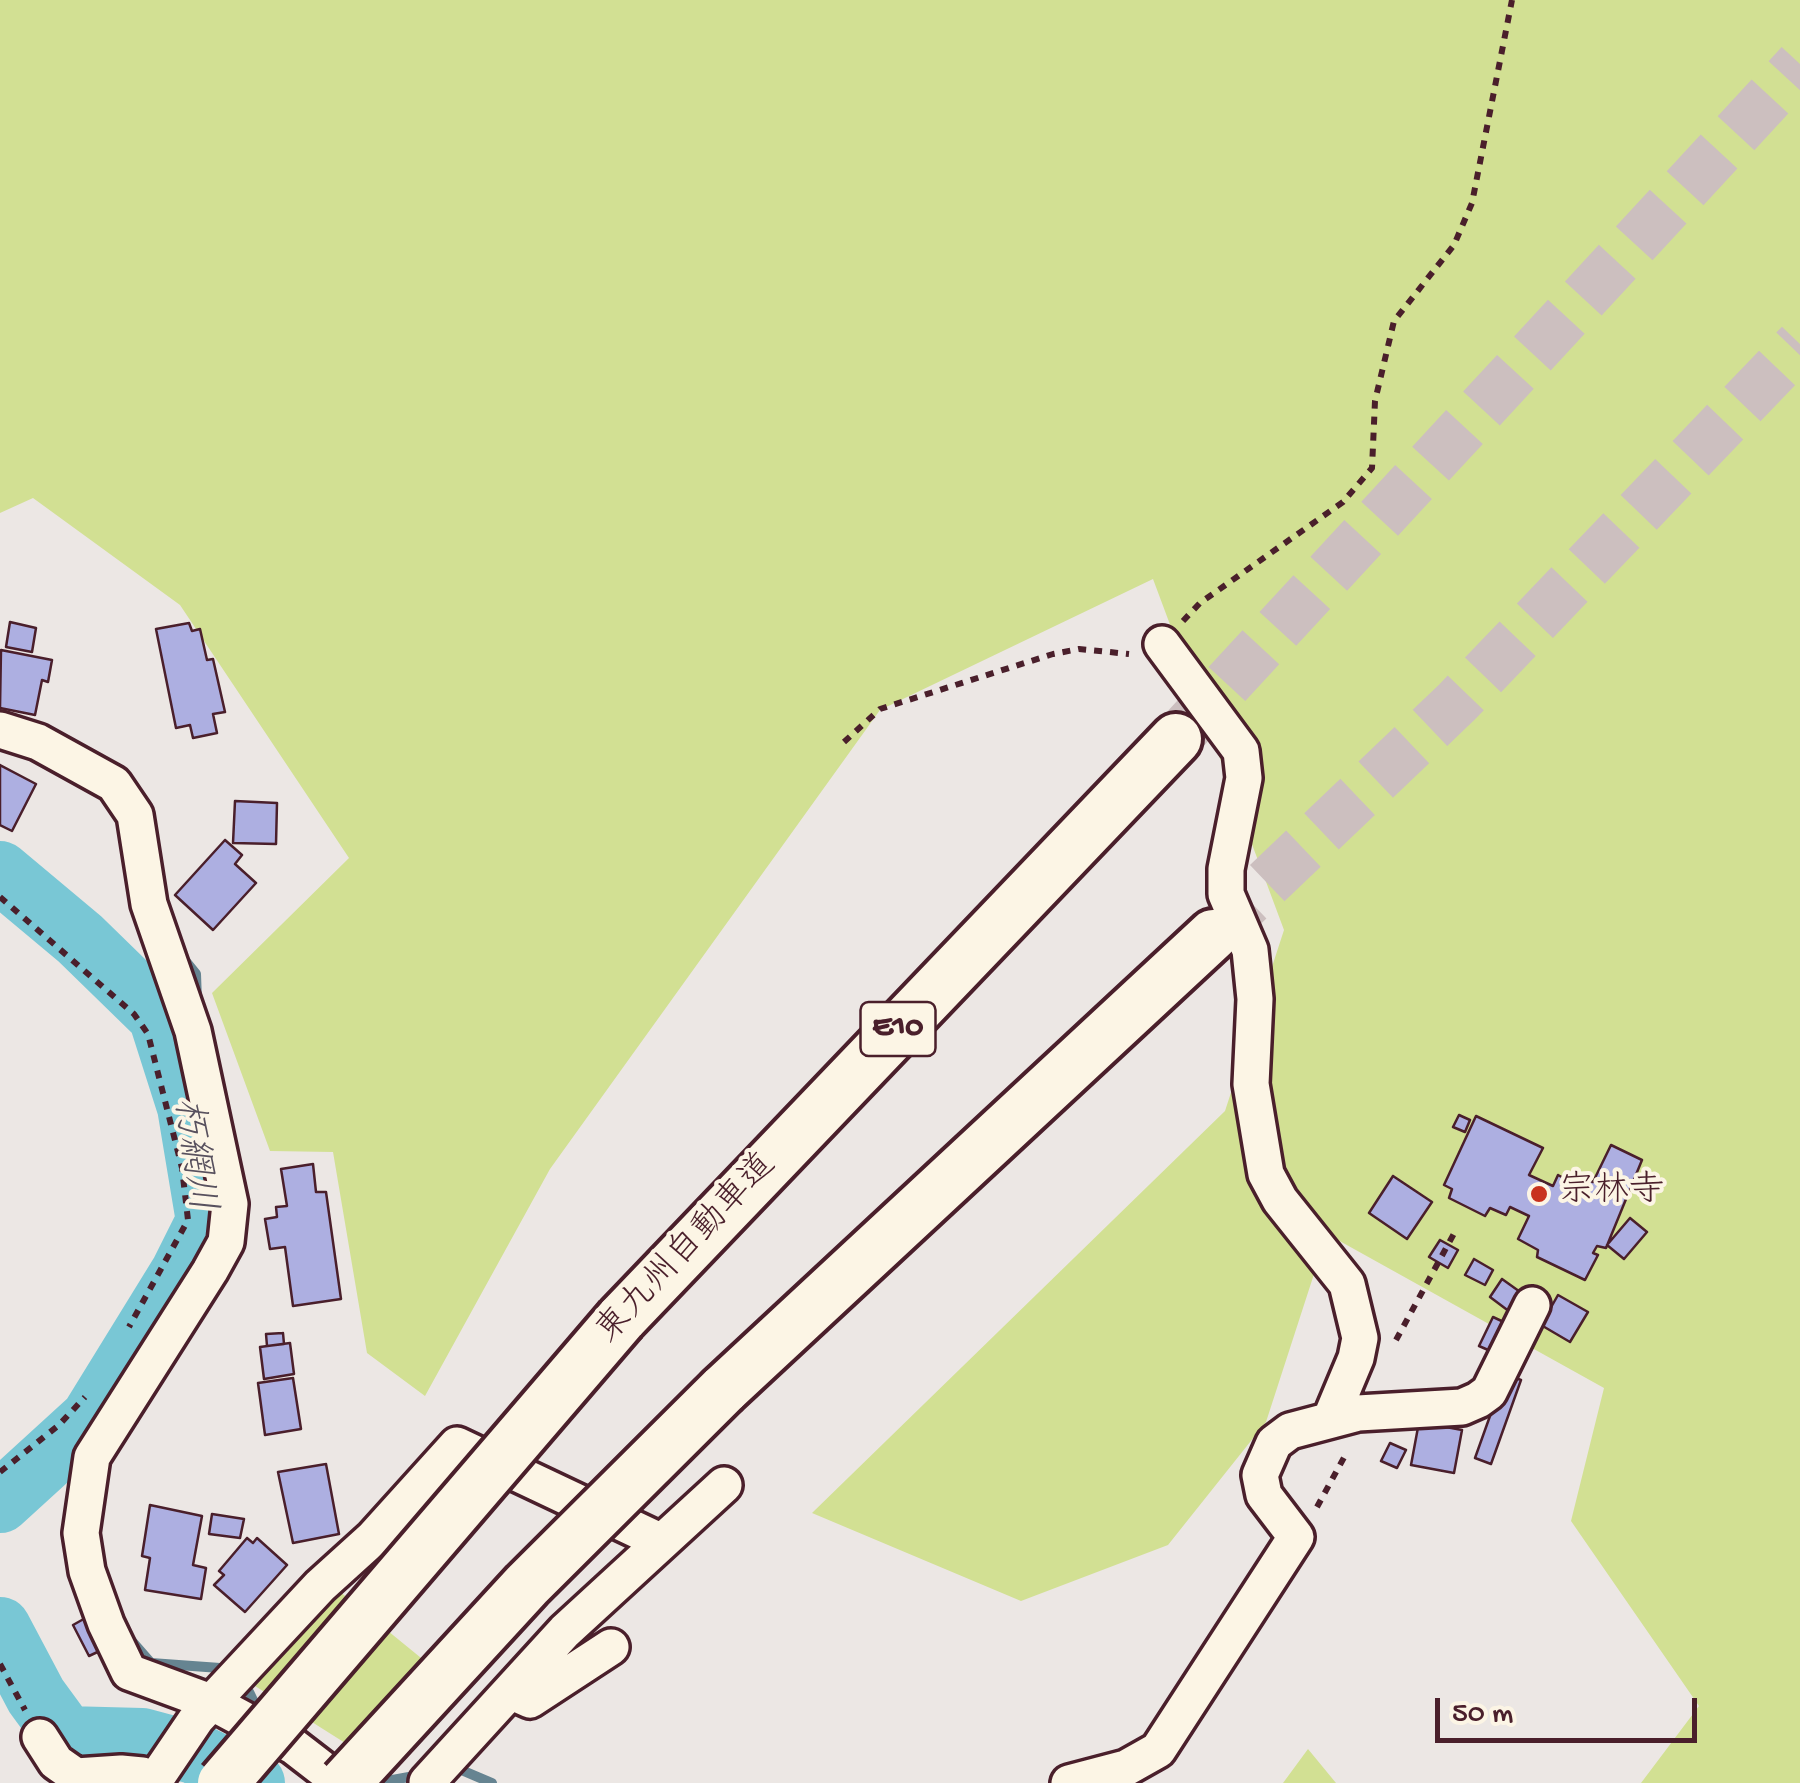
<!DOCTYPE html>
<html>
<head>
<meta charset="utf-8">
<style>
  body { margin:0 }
  #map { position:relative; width:1800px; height:1783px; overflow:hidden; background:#ece7e4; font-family:"Gochi Hand",sans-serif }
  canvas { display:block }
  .scale { position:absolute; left:1435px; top:1698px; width:262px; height:45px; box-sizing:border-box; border:5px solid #4a1f2b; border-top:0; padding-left:12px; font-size:30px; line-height:35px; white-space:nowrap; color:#4a1f2b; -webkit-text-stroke:8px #fcf5e5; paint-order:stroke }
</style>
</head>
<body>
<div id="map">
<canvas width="1800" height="1783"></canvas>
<div class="scale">50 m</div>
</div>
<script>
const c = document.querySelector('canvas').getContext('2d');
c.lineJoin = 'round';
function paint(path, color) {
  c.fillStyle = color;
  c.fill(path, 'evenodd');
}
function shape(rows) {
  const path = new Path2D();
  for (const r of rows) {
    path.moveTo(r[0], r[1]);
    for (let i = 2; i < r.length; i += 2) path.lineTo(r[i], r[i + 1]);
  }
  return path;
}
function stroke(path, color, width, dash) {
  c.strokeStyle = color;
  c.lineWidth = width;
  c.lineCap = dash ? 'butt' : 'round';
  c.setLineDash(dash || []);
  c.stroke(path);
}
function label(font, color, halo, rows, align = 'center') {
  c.font = font + ' "Gochi Hand","Klee One",sans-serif';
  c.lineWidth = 8;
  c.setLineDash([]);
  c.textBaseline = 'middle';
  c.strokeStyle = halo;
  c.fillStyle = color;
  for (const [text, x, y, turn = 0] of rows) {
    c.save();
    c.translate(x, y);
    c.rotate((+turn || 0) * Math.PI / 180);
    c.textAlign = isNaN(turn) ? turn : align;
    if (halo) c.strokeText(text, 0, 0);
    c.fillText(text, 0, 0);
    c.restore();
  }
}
paint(shape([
  [0,0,1800,0,1800,1783,1641,1783,1699,1706,1571,1521,1604,1388,1327,1234,1266,1422,1168,1545,1021,1601,812,1513,1225,1111,1284,930,1153,579,880,710,550,1169,425,1396,367,1353,333,1152,270,1151,212,993,349,858,180,605,33,498,0,513],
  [339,1591,464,1693,391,1772,255,1686],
  [1308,1749,1336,1783,1283,1783]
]), '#d2e093');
stroke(shape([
  [183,958,196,974,197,1001],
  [130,1639,151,1663,220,1668],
  [249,1692,259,1713],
  [459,1769,492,1783],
  [376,1783,409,1777]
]), '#668491', 10);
stroke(shape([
  [0,872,80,939,159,1016,188,1107,207,1221,181,1273,91,1419,0,1502],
  [0,1628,36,1696,66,1737,142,1739,194,1753,254,1783]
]), '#79c7d5', 62);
const building = shape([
  [10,622,36,628,32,652,6,647,10,622],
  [189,623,192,631,200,629,207,660,213,659,225,712,213,714,217,733,193,738,190,725,176,728,156,629,189,623],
  [1,650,52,660,48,682,42,680,35,715,0,708,1,650],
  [0,765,36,784,12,831,0,825,0,765],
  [235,801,277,803,276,844,233,843,235,801],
  [225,840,242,855,235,864,256,883,213,930,175,895,225,840],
  [1459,1115,1470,1120,1465,1132,1453,1127,1459,1115],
  [1476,1116,1543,1148,1529,1175,1553,1186,1558,1175,1569,1181,1574,1173,1593,1182,1611,1145,1642,1160,1606,1248,1597,1246,1593,1253,1598,1255,1585,1280,1537,1257,1538,1250,1518,1239,1529,1216,1510,1207,1506,1215,1490,1208,1485,1216,1449,1198,1452,1189,1444,1185,1476,1116],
  [313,1164,316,1192,326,1192,341,1299,293,1306,285,1247,270,1249,265,1219,277,1217,276,1207,287,1206,281,1169,313,1164],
  [1393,1176,1432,1202,1407,1239,1369,1213,1393,1176],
  [1630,1218,1647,1232,1624,1259,1607,1245,1630,1218],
  [1440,1240,1458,1250,1448,1268,1429,1257,1440,1240],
  [1474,1259,1493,1270,1485,1285,1465,1275,1474,1259],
  [1502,1279,1523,1294,1510,1312,1490,1297,1502,1279],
  [1558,1295,1588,1312,1570,1342,1541,1325,1558,1295],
  [1493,1317,1508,1324,1495,1353,1479,1346,1493,1317],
  [283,1333,284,1344,267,1346,266,1334,283,1333],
  [290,1343,294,1374,264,1379,260,1347,290,1343],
  [1505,1374,1521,1380,1491,1464,1475,1458,1505,1374],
  [293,1378,301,1429,265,1435,258,1383,293,1378],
  [1419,1422,1462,1430,1454,1473,1411,1465,1419,1422],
  [1390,1443,1406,1450,1397,1468,1381,1461,1390,1443],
  [326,1464,339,1534,293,1543,278,1472,326,1464],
  [150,1505,202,1516,193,1565,206,1568,201,1599,145,1590,150,1558,142,1556,150,1505],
  [212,1514,244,1519,240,1538,209,1534,212,1514],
  [247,1538,253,1543,257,1538,287,1565,245,1612,214,1585,224,1575,219,1571,247,1538],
  [89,1616,106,1648,89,1656,73,1625,89,1616]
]);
paint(building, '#adafe1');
stroke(building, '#4a1f2b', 2.5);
stroke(shape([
  [1176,739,1800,64],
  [1213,935,1457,702,1800,344]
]), '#ccbfbf', 50, [50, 25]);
const minor = shape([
  [1162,644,1241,751,1244,778,1226,869,1226,894,1250,950,1255,999,1251,1084,1266,1174,1280,1200,1347,1284,1360,1338,1356,1358,1330,1420],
  [0,730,38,742,114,784,135,815,149,904,193,1031,230,1204,226,1242,210,1271,92,1457,81,1533,87,1571,106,1624,129,1672,213,1703,293,1746,341,1783],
  [512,1692,530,1700,611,1647],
  [40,1737,56,1762,76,1776,121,1773,142,1775,150,1783],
  [427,1782,565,1631,724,1485],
  [153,1783,197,1718,320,1586,373,1538,457,1445,660,1541],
  [1069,1783,1126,1768,1158,1750,1296,1537,1264,1495,1260,1475,1274,1443,1290,1431,1358,1413,1462,1407,1478,1400,1489,1392,1532,1305]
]);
const highway = shape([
  [621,1319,1176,739],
  [723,1390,1213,935]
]);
stroke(minor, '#4a1f2b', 42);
stroke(highway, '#4a1f2b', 58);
stroke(shape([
  [1183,621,1200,603,1343,502,1372,468,1375,401,1394,321,1454,245,1472,203,1512,0],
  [844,742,880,709,1053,654,1079,649,1129,654],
  [0,897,134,1014,148,1034,182,1168,188,1220,129,1327],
  [1396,1340,1457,1228],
  [0,1472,59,1425,85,1397],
  [1317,1507,1347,1452],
  [0,1664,25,1710]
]), '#4a1f2b', 6, [8, 8]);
stroke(minor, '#fcf5e5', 35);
stroke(highway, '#fcf5e5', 50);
const highwayBridge = shape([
  [223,1783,621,1319],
  [345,1783,527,1585,723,1390]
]);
stroke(highwayBridge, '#4a1f2b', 58, []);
stroke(highwayBridge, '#fcf5e5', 50);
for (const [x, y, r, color] of [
  [1539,1194,10,"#c8321e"]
]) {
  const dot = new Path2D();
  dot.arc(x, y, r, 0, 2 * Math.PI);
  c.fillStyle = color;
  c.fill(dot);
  stroke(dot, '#fcf5e5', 4);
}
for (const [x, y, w] of [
  [898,1029,75]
]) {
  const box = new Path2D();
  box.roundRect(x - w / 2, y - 27, w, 54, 8);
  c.fillStyle = '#fcf5e5';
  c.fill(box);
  stroke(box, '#4a1f2b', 2.5);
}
label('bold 32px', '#4a1f2b', null, [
  ["E10",898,1029]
]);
label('35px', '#4a1f2b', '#fcf5e5', [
  ["宗林寺",1559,1194]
], 'left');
label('35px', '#4a1f2b', '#fcf5e5', [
  ["東九州自動車道",688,1250,-47]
]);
label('italic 38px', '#58515e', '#fcf5e5', [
  ["朽網川",191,1155,82]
]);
</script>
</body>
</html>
